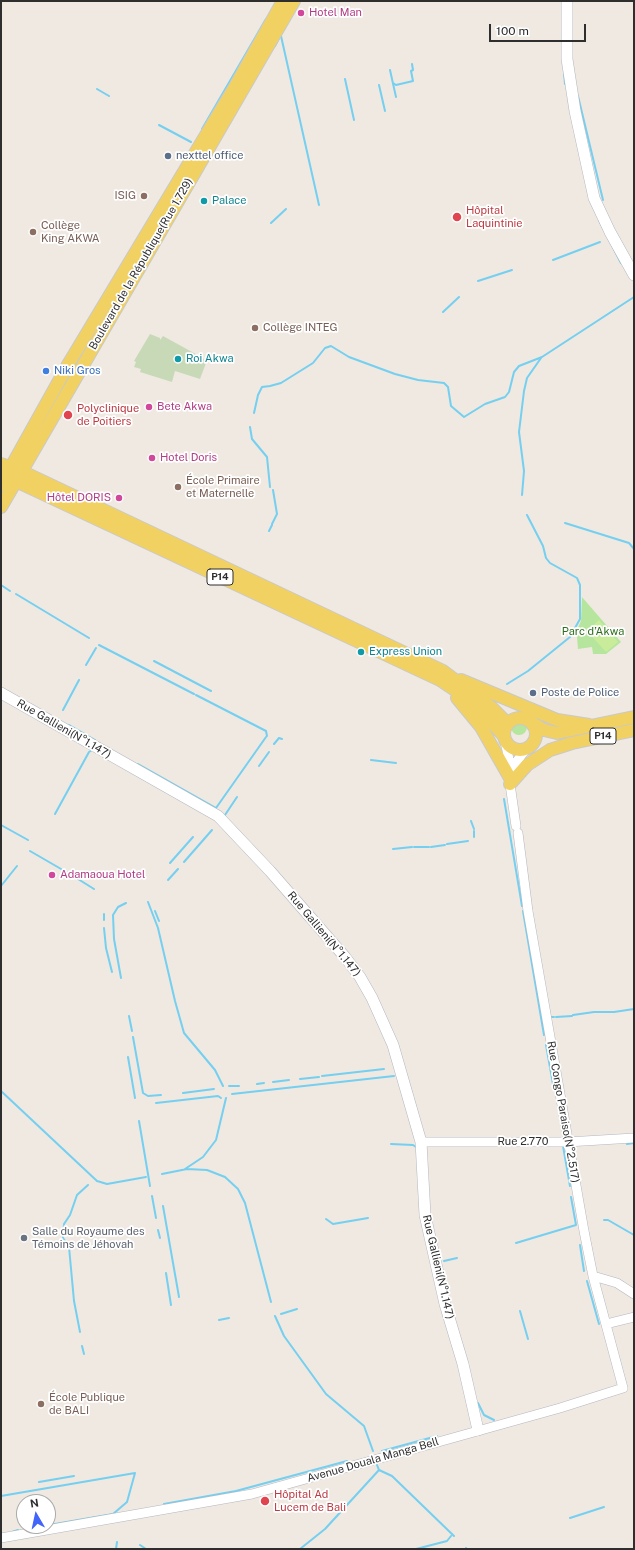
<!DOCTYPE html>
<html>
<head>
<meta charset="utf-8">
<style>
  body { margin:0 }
  #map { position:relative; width:635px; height:1550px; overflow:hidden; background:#efe9e1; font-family:"Public Sans",sans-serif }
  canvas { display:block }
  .frame { position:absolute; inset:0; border:2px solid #2e2e2e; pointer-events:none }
  .north { position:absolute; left:16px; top:1494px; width:40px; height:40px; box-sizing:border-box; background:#fff; border:1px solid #ababab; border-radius:50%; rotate:351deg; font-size:11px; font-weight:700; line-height:16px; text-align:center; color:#2e2e2e }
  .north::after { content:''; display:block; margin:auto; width:14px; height:18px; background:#4264fb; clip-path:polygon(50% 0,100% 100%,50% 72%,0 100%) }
  .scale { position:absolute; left:489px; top:24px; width:97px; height:18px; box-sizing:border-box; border:2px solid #2e2e2e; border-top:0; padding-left:5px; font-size:12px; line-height:14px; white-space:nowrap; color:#2e2e2e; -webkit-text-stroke:3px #fff; paint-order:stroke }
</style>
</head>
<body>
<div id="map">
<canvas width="635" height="1550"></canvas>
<div class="frame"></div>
<div class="north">N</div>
<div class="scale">100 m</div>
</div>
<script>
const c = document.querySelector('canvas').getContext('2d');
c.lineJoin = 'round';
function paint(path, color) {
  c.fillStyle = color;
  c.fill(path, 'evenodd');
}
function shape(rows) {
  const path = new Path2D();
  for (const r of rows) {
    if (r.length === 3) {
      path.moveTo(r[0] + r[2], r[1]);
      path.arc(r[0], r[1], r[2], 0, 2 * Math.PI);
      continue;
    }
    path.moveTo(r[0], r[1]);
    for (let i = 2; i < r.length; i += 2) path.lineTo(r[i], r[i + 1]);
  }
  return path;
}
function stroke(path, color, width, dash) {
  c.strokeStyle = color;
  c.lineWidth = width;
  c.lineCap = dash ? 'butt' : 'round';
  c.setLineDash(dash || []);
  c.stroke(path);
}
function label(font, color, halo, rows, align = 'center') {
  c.font = font + ' "Public Sans",sans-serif';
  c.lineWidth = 3.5;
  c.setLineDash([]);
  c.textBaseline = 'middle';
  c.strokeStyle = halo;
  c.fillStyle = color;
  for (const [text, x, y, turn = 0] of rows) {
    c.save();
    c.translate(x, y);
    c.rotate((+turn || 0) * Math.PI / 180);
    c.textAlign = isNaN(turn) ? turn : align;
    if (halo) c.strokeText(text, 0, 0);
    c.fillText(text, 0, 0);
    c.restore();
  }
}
paint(shape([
  [582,597,621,642,606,654,593,654,592,647,578,649,577,637,575,634,581,621],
  [519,727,8]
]), '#b6e59e');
paint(shape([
  [150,334,160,338,160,340,163,336,203,358,206,363,200,379,175,371,172,382,140,372,141,369,134,367,136,362,134,361]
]), '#c8d9b8');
paint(shape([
  [599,620,618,642,606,652,587,631]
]), '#c9ec9a');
stroke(shape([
  [281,36,319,205],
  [275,46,279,38],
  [390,70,396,97],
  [564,72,565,84],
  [345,79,354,120],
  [393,83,396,85,413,81,411,71,413,70,412,64],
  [379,85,385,111],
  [97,89,109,96],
  [578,96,603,200],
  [159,125,191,142],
  [202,129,266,19],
  [599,220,621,263],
  [271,223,286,209],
  [553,260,600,242],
  [478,281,512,270],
  [443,312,459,297],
  [254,413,258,395,262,387,270,386,281,383,313,363,325,348,331,346,349,357,395,374,418,380,444,383,448,387,451,406,464,417,485,404,505,397,509,392,514,372,519,366,542,357,634,297],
  [250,427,252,439,267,457,270,487],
  [522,495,524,471,519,432,524,391,527,378,541,358],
  [565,523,629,543,634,549],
  [272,524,277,514,273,490],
  [269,531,272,525],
  [1,585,10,591],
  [16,594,89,638],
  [99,645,194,694],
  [154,661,211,691],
  [86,665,96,648],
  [507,684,528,671,570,637,580,619,580,585,577,578,550,563,546,558,543,546,527,515],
  [196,695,266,731,267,736],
  [63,710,79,680],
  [69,725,95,740],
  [274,744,279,738,282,739],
  [371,760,396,763],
  [138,764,216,808,266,737],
  [259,766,269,752],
  [504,799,522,906],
  [55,814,89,752,92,750],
  [225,815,237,797],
  [471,821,474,829],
  [1,825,28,840],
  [474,831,474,837],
  [447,844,468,841],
  [414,847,429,847],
  [431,847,445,845],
  [393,849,412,847],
  [30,851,68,873],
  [184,862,212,830],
  [170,863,193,837],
  [78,879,94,889],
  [168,880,178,869],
  [1,886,17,866],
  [148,902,158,928,175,1001,184,1033,215,1070,223,1086],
  [155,911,159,921],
  [523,911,544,1035],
  [104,914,104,920],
  [104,928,106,948,112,972],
  [121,978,114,939,113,915,118,907,126,903],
  [573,1015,594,1012,614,1012,634,1009],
  [129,1016,132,1031],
  [549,1017,554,1017],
  [556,1017,572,1016],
  [133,1037,143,1093,148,1096,161,1095],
  [546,1045,553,1084],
  [128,1057,135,1098],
  [322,1076,384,1069],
  [300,1079,319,1077],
  [273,1082,289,1080],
  [257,1084,264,1083],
  [229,1086,239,1086],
  [1,1091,97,1181,107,1184,146,1177],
  [183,1093,214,1089],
  [232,1094,394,1076],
  [156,1103,218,1096,221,1098],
  [139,1121,150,1186],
  [391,1144,413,1145,416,1147],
  [627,1144,634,1143],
  [563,1146,570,1186],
  [185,1169,203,1157,216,1140,226,1098],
  [162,1174,187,1169,207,1170,225,1177,238,1189,245,1203,271,1302],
  [152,1196,156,1218],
  [163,1206,179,1297],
  [326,1219,333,1224,368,1218],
  [604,1220,608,1220,634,1235],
  [158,1230,160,1238],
  [516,1243,576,1225,571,1197],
  [580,1245,584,1271],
  [444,1261,457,1258],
  [166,1273,171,1305],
  [587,1281,599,1324],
  [520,1311,528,1339],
  [281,1314,297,1309],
  [275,1316,284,1336,326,1394,364,1426,373,1451],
  [219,1320,229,1318],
  [80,1332,74,1301,69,1247,63,1238,64,1224,70,1215,77,1195,88,1185],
  [82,1346,84,1354],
  [478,1403,484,1415,494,1420],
  [382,1451,437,1436],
  [377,1465,379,1470],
  [379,1470,392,1476,454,1536],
  [39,1482,74,1476],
  [1,1496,135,1473,127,1502,113,1514,49,1525],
  [164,1504,236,1491,347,1461],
  [570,1518,604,1507],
  [12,1532,18,1530],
  [140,1545,146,1549],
  [466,1548,467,1549],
  [116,1549,117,1542],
  [300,1549,325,1529,379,1470],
  [416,1549,447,1541,451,1536]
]), '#75cff0', 2);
const tertiary = shape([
  [505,741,511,769,510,784,516,826],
  [511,769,526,749],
  [421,1142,567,1142,634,1138],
  [593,1276,617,1283,634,1294],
  [606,1324,634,1317],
  [1,1538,252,1494,560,1408,623,1388,593,1276,584,1231,528,911,518,833]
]);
const secondary = shape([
  [567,1,567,59,575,111,594,198,610,232,634,275],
  [1,693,218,816,270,871,345,957,360,977,372,998,393,1045,421,1142,425,1215,445,1304,463,1364,478,1430]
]);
const primary = shape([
  [1,464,21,471,443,671,491,707,507,723],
  [1,474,440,680,464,696,482,712,503,735],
  [1,485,69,363,236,85,283,1],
  [1,507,294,1],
  [461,680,557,720,589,725],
  [457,698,481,727,510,778],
  [520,734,16],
  [531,722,544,730,557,733,634,717],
  [510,784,527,765,550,750,572,743,634,730]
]);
stroke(tertiary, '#b4b7c1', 10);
stroke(secondary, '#b4b7c1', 12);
stroke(primary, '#c9c9c9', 14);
stroke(tertiary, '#fff', 9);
stroke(secondary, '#fff', 11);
stroke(primary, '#f2d163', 12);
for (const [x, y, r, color] of [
  [301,13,4,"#d1479c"],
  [168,156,4,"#5c6f8a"],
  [144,196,4,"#8d6e63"],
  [204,201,4,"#0f9aa8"],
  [457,217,5,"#e0444e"],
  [33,232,4,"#8d6e63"],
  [255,328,4,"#8d6e63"],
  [178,359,4,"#0f9aa8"],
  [46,371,4,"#3f7fe0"],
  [149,407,4,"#d1479c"],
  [68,415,5,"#e0444e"],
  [152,458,4,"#d1479c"],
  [178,487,4,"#8d6e63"],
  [119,498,4,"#d1479c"],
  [361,652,4,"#0f9aa8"],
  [533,693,4,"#5c6f8a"],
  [52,875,4,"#d1479c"],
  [24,1238,4,"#6b7280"],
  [41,1404,4,"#8d6e63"],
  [265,1501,5,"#e0444e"]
]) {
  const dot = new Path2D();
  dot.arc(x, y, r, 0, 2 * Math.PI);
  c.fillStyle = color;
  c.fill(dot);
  stroke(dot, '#fff', 1.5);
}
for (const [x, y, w] of [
  [220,577,26],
  [603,736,26]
]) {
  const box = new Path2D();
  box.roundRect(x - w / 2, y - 8, w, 16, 3);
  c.fillStyle = '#fff';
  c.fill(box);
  stroke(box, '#2e2e2e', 1);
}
label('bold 10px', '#2e2e2e', null, [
  ["P14",220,577],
  ["P14",603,736]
]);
label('11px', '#b23c85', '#fff', [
  ["Hotel Man",309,13],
  ["Bete Akwa",157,407],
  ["Hotel Doris",160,458],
  ["Hôtel DORIS",111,498,"right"],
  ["Adamaoua Hotel",60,875]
], 'left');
label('11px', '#4e5e75', '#fff', [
  ["nexttel office",176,156],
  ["Poste de Police",541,693]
], 'left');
label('11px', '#785e54', '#fff', [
  ["ISIG",136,196,"right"],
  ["Collège",41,226],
  ["King AKWA",41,239],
  ["Collège INTEG",263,328],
  ["École Primaire",186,481],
  ["et Maternelle",186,494],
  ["École Publique",49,1398],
  ["de BALI",49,1411]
], 'left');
label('11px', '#0d838f', '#fff', [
  ["Palace",212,201],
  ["Roi Akwa",186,359],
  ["Express Union",369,652]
], 'left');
label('11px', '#be3a42', '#fff', [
  ["Hôpital",466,211],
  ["Laquintinie",466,224],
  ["Polyclinique",77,409],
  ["de Poitiers",77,422],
  ["Hôpital Ad",274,1495],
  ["Lucem de Bali",274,1508]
], 'left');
label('11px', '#2e2e2e', '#fff', [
  ["Boulevard de la République(Rue 1.729)",141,264,-60],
  ["Rue Gallieni(N°1.147)",64,729,30],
  ["Rue Gallieni(N°1.147)",324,934,50],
  ["Rue Congo Paraiso(N°2.517)",563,1112,80],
  ["Rue 2.770",523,1142],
  ["Rue Gallieni(N°1.147)",438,1267,77],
  ["Avenue Douala Manga Bell",373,1460,-16]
]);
label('11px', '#366cbe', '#fff', [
  ["Niki Gros",54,371]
], 'left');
label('11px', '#2c6e1b', '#fff', [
  ["Parc d’Akwa",593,632]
]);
label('11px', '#5b616d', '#fff', [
  ["Salle du Royaume des",32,1232],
  ["Témoins de Jéhovah",32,1245]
], 'left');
</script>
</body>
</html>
